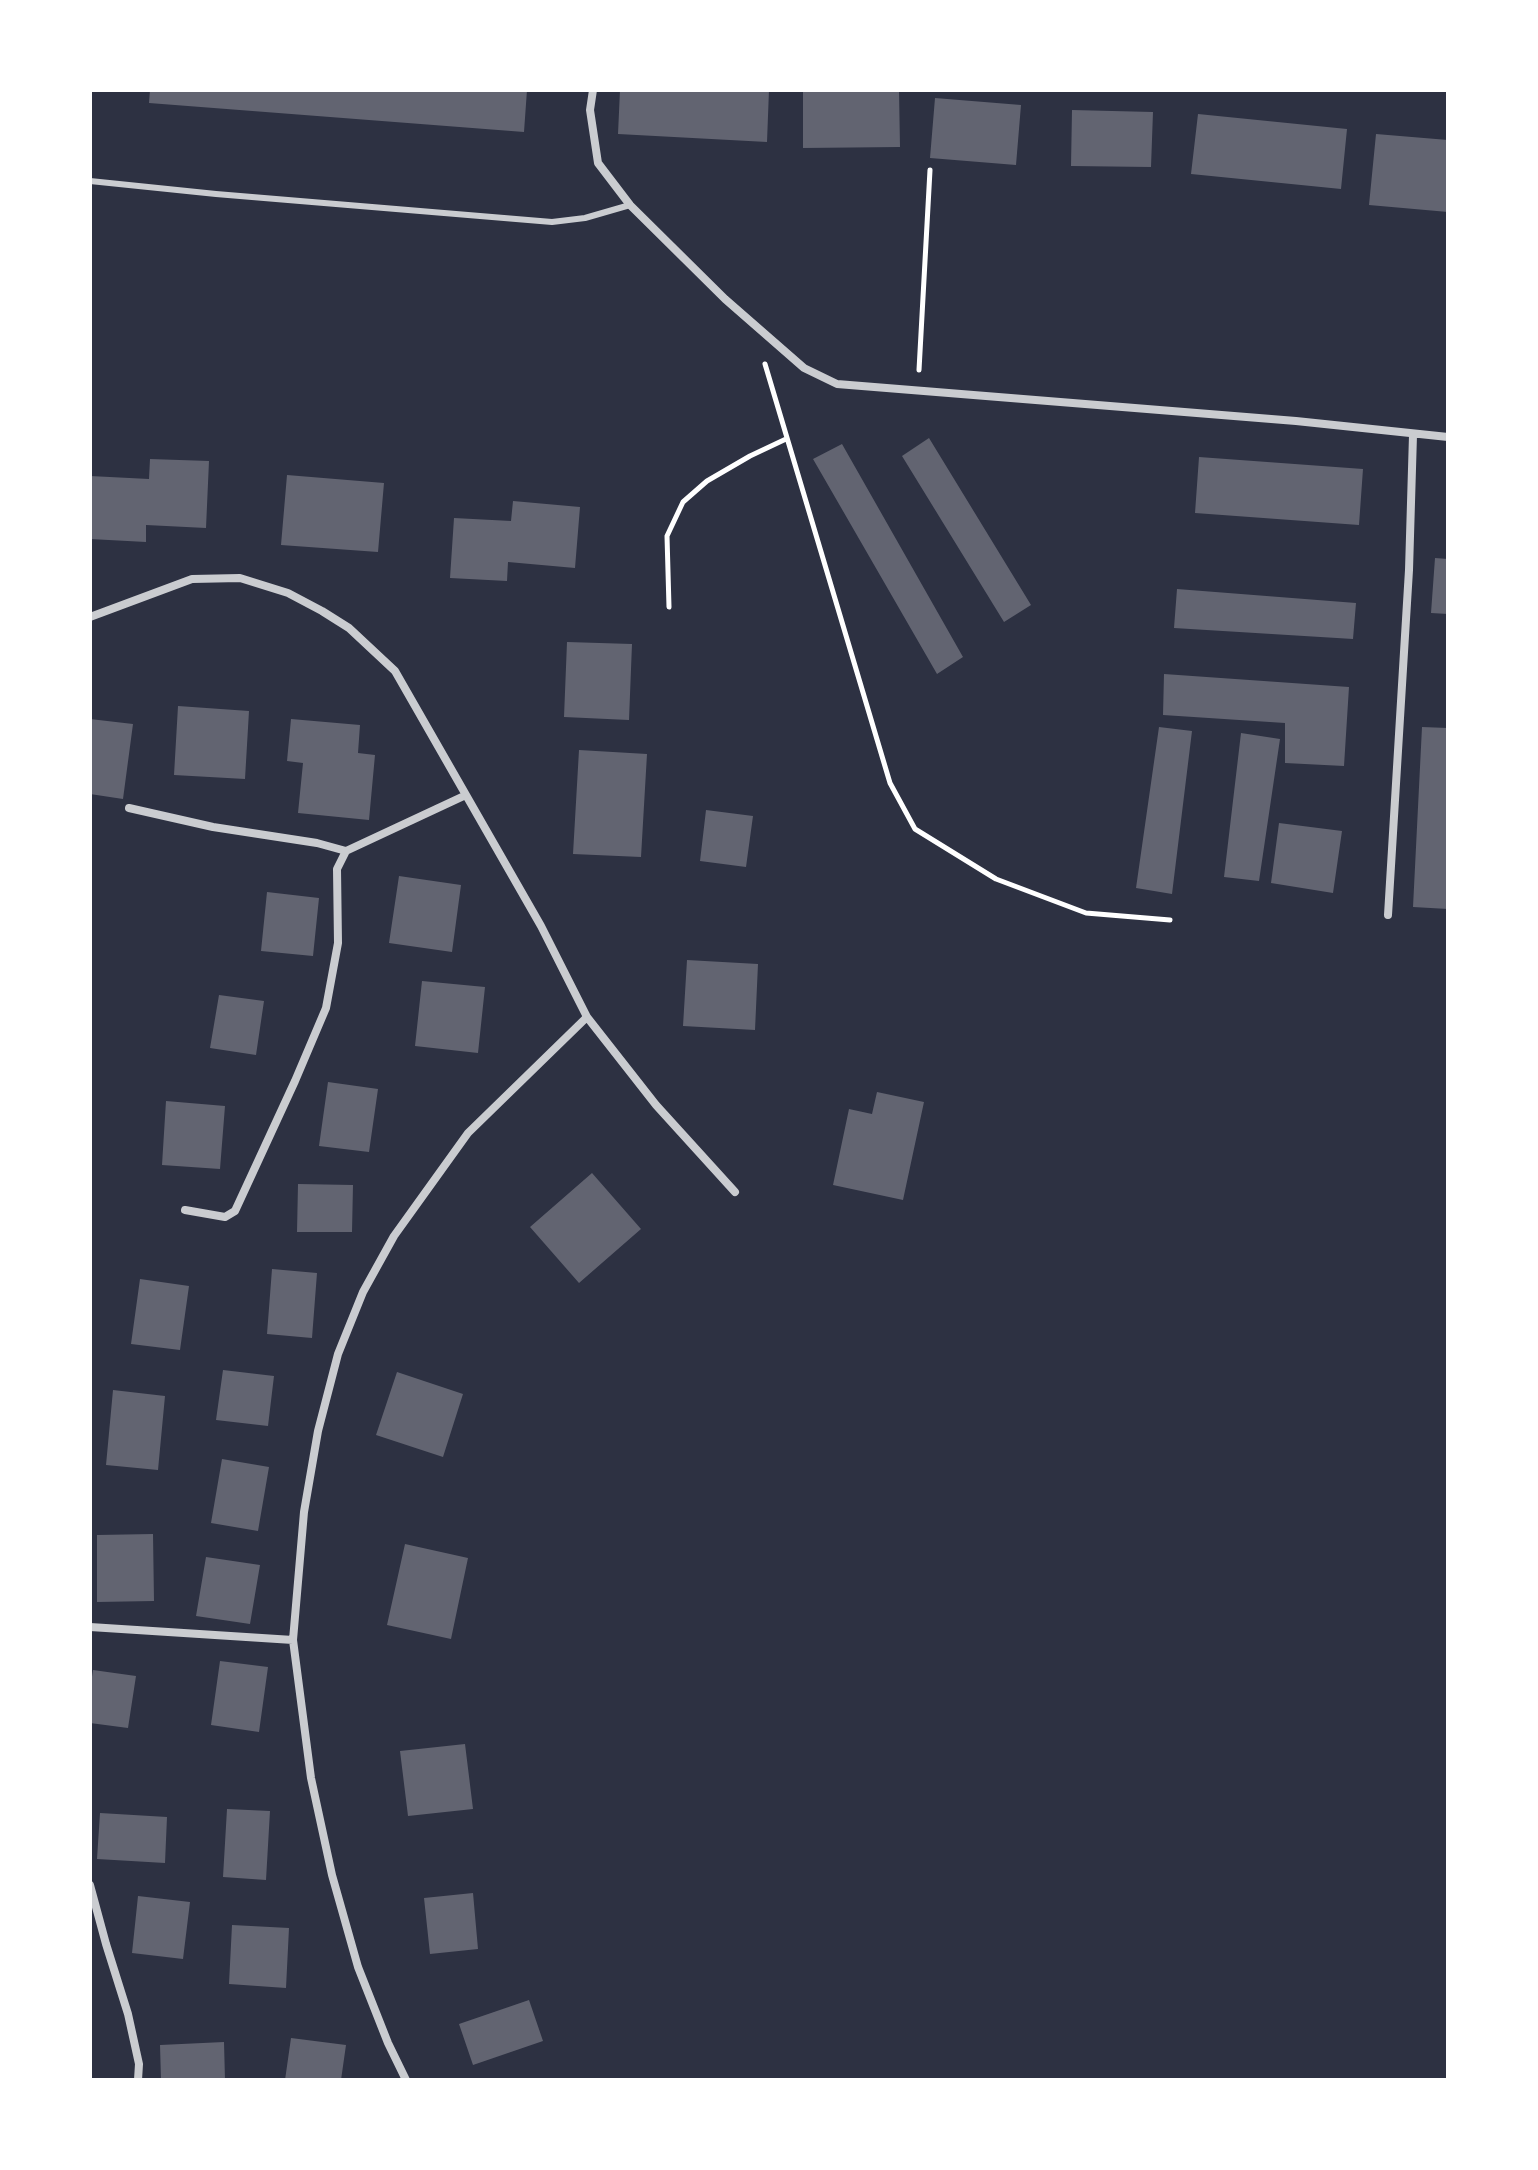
<!DOCTYPE html>
<html>
<head>
<meta charset="utf-8">
<style>
  body { margin:0 }
  #map { position:relative; width:1538px; height:2170px; overflow:hidden; background:#2d3142; font-family:Figtree,sans-serif }
  canvas { display:block }
  .frame { position:absolute; inset:0; border:92px solid #fff; pointer-events:none }
</style>
</head>
<body>
<div id="map">
<canvas width="1538" height="2170"></canvas>
<div class="frame"></div>
</div>
<script>
const c = document.querySelector('canvas').getContext('2d');
c.lineJoin = 'round';
function paint(path, color) {
  c.fillStyle = color;
  c.fill(path, 'evenodd');
}
function shape(rows) {
  const path = new Path2D();
  for (const r of rows) {
    path.moveTo(r[0], r[1]);
    for (let i = 2; i < r.length; i += 2) path.lineTo(r[i], r[i + 1]);
  }
  return path;
}
function stroke(path, color, width, dash) {
  c.strokeStyle = color;
  c.lineWidth = width;
  c.lineCap = dash ? 'butt' : 'round';
  c.setLineDash(dash || []);
  c.stroke(path);
}
paint(shape([
  [150,90,527,90,524,132,149,103],
  [620,90,769,90,767,142,618,134],
  [803,90,899,90,900,147,803,148],
  [935,98,1021,105,1016,165,930,158],
  [1072,110,1153,112,1151,167,1071,166],
  [1198,114,1347,129,1341,189,1191,174],
  [1376,134,1448,140,1448,212,1369,205],
  [929,438,1031,605,1004,622,902,456],
  [842,444,963,657,937,674,813,459],
  [1199,457,1363,469,1359,525,1195,513],
  [150,459,209,461,206,528,146,525,146,542,90,539,90,476,149,479],
  [287,475,384,483,378,552,281,545],
  [513,501,580,507,575,568,508,562,507,581,450,578,454,518,511,521],
  [1435,558,1448,559,1448,614,1431,613],
  [1177,589,1356,603,1353,639,1174,628],
  [567,642,632,644,629,720,564,717],
  [1164,674,1349,687,1344,766,1285,763,1285,723,1163,715],
  [178,706,249,711,245,779,174,775],
  [90,719,133,724,123,799,90,794],
  [291,719,360,725,358,753,375,755,369,820,298,813,303,763,287,761],
  [1159,727,1192,731,1172,894,1136,888],
  [1422,727,1448,728,1448,909,1413,907],
  [1241,733,1280,739,1259,881,1224,877],
  [579,750,647,754,641,857,573,854],
  [706,810,753,816,746,867,700,861],
  [1279,823,1342,831,1333,893,1271,883],
  [399,876,461,885,452,952,389,943],
  [267,892,319,898,313,956,261,951],
  [687,960,758,964,755,1030,683,1026],
  [422,981,485,987,478,1053,415,1046],
  [219,995,264,1001,256,1055,210,1048],
  [328,1082,378,1089,369,1152,319,1146],
  [877,1092,924,1102,903,1200,833,1185,849,1109,872,1114],
  [166,1101,225,1106,220,1169,162,1165],
  [592,1173,641,1229,579,1283,530,1227],
  [298,1184,353,1185,352,1232,297,1232],
  [272,1269,317,1273,312,1338,267,1334],
  [140,1279,189,1286,180,1350,131,1344],
  [223,1370,274,1376,268,1426,216,1420],
  [397,1372,463,1394,443,1457,376,1435],
  [113,1390,165,1396,158,1470,106,1465],
  [222,1459,269,1467,258,1531,211,1523],
  [153,1534,154,1601,97,1602,97,1535],
  [405,1544,468,1558,451,1639,387,1625],
  [206,1557,260,1565,250,1624,196,1616],
  [220,1661,268,1667,259,1732,211,1725],
  [93,1670,136,1676,128,1728,90,1723,90,1690],
  [465,1744,473,1809,408,1816,400,1751],
  [227,1809,270,1811,266,1880,223,1877],
  [100,1813,167,1817,165,1863,97,1859],
  [473,1893,478,1949,430,1954,424,1898],
  [138,1896,190,1902,183,1959,132,1953],
  [232,1925,289,1928,286,1988,229,1984],
  [529,2000,543,2041,473,2065,459,2024],
  [291,2038,346,2045,341,2080,285,2080],
  [224,2042,225,2080,161,2080,160,2045]
]), '#626471');
stroke(shape([
  [765,364,890,783,915,829,996,879,1086,913,1170,920],
  [919,370,930,170],
  [669,607,667,536,683,502,707,481,750,456,786,439]
]), '#fff', 5);
stroke(shape([
  [90,181,216,194,552,222,585,218,630,205]
]), '#caccd0', 6);
stroke(shape([
  [593,90,590,110,598,163,630,205,725,299,804,368,837,384,1296,421,1448,437],
  [90,617,192,579,240,578,288,593,322,611,349,628,395,671,541,926,587,1017,656,1105,735,1192],
  [129,808,213,827,317,843,346,851],
  [1388,915,1409,570,1413,435],
  [185,1210,225,1217,235,1211,295,1081,326,1008,338,943,337,869,346,851,466,795],
  [90,1627,293,1640],
  [90,1885,106,1944,128,2014,139,2064,138,2080],
  [406,2080,388,2043,358,1967,332,1875,311,1778,293,1640,304,1512,318,1431,338,1354,363,1292,394,1236,468,1133,587,1017]
]), '#caccd0', 8);
</script>
</body>
</html>
